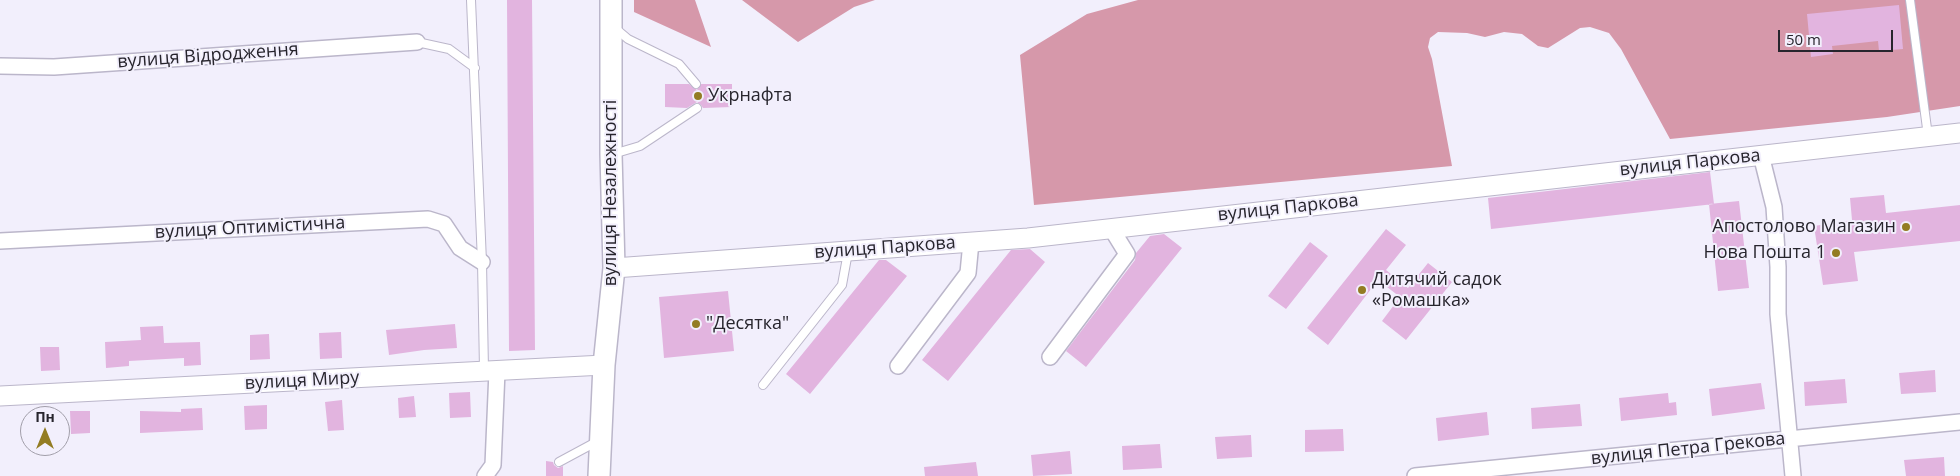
<!DOCTYPE html>
<html>
<head>
<meta charset="utf-8">
<style>
  body { margin:0 }
  #map { position:relative; width:1960px; height:476px; overflow:hidden; background:#f2effc; font-family:"Open Sans",sans-serif }
  canvas { display:block }
  .north { position:absolute; left:20px; top:406px; width:50px; height:50px; box-sizing:border-box; background:#f2effc; border:1px solid #a19ea9; border-radius:50%; rotate:0deg; font-size:14px; font-weight:700; line-height:20px; text-align:center; color:#27252d }
  .north::after { content:''; display:block; margin:auto; width:18px; height:22px; background:#937c23; clip-path:polygon(50% 0,100% 100%,50% 72%,0 100%) }
  .scale { position:absolute; left:1778px; top:30px; width:115px; height:22px; box-sizing:border-box; border:2px solid #27252d; border-top:0; padding-left:6px; font-size:15px; line-height:18px; white-space:nowrap; color:#27252d; -webkit-text-stroke:4px #f2effc; paint-order:stroke }
</style>
</head>
<body>
<div id="map">
<canvas width="1960" height="476"></canvas>
<div class="north">Пн</div>
<div class="scale">50 m</div>
</div>
<script>
const c = document.querySelector('canvas').getContext('2d');
c.lineJoin = 'round';
function paint(path, color) {
  c.fillStyle = color;
  c.fill(path, 'evenodd');
}
function shape(rows) {
  const path = new Path2D();
  for (const r of rows) {
    path.moveTo(r[0], r[1]);
    for (let i = 2; i < r.length; i += 2) path.lineTo(r[i], r[i + 1]);
  }
  return path;
}
function stroke(path, color, width, dash) {
  c.strokeStyle = color;
  c.lineWidth = width;
  c.lineCap = dash ? 'butt' : 'round';
  c.setLineDash(dash || []);
  c.stroke(path);
}
function label(font, color, halo, rows, align = 'center') {
  c.font = font + ' "Open Sans",sans-serif';
  c.lineWidth = 4;
  c.setLineDash([]);
  c.textBaseline = 'middle';
  c.strokeStyle = halo;
  c.fillStyle = color;
  for (const [text, x, y, turn = 0] of rows) {
    c.save();
    c.translate(x, y);
    c.rotate((+turn || 0) * Math.PI / 180);
    c.textAlign = isNaN(turn) ? turn : align;
    if (halo) c.strokeText(text, 0, 0);
    c.fillText(text, 0, 0);
    c.restore();
  }
}
paint(shape([
  [634,0,695,0,711,47,634,12],
  [742,0,875,0,854,7,798,42],
  [1138,0,1960,0,1960,106,1887,117,1670,139,1621,49,1609,33,1590,27,1580,28,1548,48,1538,46,1522,34,1504,32,1485,37,1467,33,1438,32,1430,38,1428,47,1432,59,1452,166,1034,205,1020,55,1087,14]
]), '#d698aa');
paint(shape([
  [507,0,532,0,535,350,509,351],
  [1899,5,1903,49,1879,51,1878,41,1832,46,1833,54,1811,57,1807,14],
  [665,84,689,84,697,90,701,84,732,84,732,107,703,108,701,105,697,102,687,108,665,107],
  [1710,172,1714,204,1491,229,1488,198],
  [1884,195,1886,213,1960,205,1960,241,1854,252,1858,281,1823,285,1814,226,1852,220,1850,198],
  [1739,201,1749,288,1718,291,1709,204],
  [1386,229,1406,245,1386,270,1408,288,1428,263,1452,282,1406,340,1382,321,1400,297,1378,280,1328,345,1307,328],
  [1164,234,1182,248,1086,367,1066,351,1135,260,1136,253,1150,236],
  [1310,242,1328,256,1286,309,1268,296],
  [1030,249,1045,262,948,381,922,360,1011,250],
  [879,260,886,260,907,276,810,394,786,374],
  [728,291,734,351,664,358,659,297],
  [455,324,457,348,424,350,389,355,386,330],
  [163,326,164,343,200,342,201,365,184,366,184,358,129,361,129,366,106,368,105,342,141,340,140,327],
  [341,332,342,358,320,359,319,333],
  [269,334,270,359,250,360,250,335],
  [40,347,59,347,60,370,41,371],
  [1935,370,1936,392,1901,394,1899,373],
  [1845,379,1847,403,1805,406,1804,382],
  [1761,383,1765,409,1712,416,1709,389],
  [470,392,471,417,450,418,449,393],
  [1668,393,1669,403,1676,402,1677,415,1621,421,1619,398],
  [414,396,416,417,399,418,398,398],
  [342,400,344,430,328,431,325,402],
  [1580,404,1582,426,1532,429,1531,408],
  [267,405,267,429,245,430,244,406],
  [202,408,203,430,140,433,140,411,181,412,181,409],
  [70,411,90,411,90,433,71,434],
  [1487,412,1489,435,1438,441,1436,418],
  [1343,429,1344,451,1305,452,1305,430],
  [1251,435,1252,457,1217,459,1215,437],
  [1160,444,1162,468,1123,470,1122,446],
  [1070,451,1072,474,1033,476,1031,455],
  [1944,457,1945,476,1906,476,1904,460],
  [546,461,553,462,554,465,558,468,563,466,563,476,546,476],
  [976,462,978,476,925,476,924,467]
]), '#e2b4df');
const service = shape([
  [471,0,482,262,484,370],
  [1910,0,1928,136],
  [615,28,628,39,679,64,696,84],
  [417,42,449,49,475,68],
  [613,154,640,146,697,108],
  [763,385,842,285,848,252],
  [559,462,598,441]
]);
const minor = shape([
  [0,66,54,67,417,42],
  [1761,155,1774,207,1778,267,1778,314,1793,476],
  [0,241,428,219,444,224,460,248,482,262],
  [1050,357,1127,254,1111,228],
  [898,366,968,273,971,242],
  [485,476,493,465,497,371],
  [1415,476,1960,422]
]);
const tertiary = shape([
  [614,268,1028,238,1960,133],
  [0,396,604,365]
]);
const secondary = shape([
  [599,476,604,365,614,268,611,154,611,0]
]);
stroke(service, '#bbb6ca', 10);
stroke(minor, '#bbb6ca', 18);
stroke(tertiary, '#bbb6ca', 21);
stroke(secondary, '#bbb6ca', 24);
stroke(service, '#fff', 8);
stroke(minor, '#fff', 15);
stroke(tertiary, '#fff', 19);
stroke(secondary, '#fff', 21);
for (const [x, y, r, color] of [
  [698,96,5,"#937c23"],
  [1906,227,5,"#937c23"],
  [1836,253,5,"#937c23"],
  [1362,290,5,"#937c23"],
  [696,324,5,"#937c23"]
]) {
  const dot = new Path2D();
  dot.arc(x, y, r, 0, 2 * Math.PI);
  c.fillStyle = color;
  c.fill(dot);
  stroke(dot, '#f2effc', 2);
}
label('18px', '#27252d', '#f2effc', [
  ["вулиця Відродження",208,56,-4],
  ["вулиця Паркова",1690,163,-6],
  ["вулиця Незалежності",611,193,-90],
  ["вулиця Паркова",1288,208,-6],
  ["вулиця Оптимістична",250,228,-3],
  ["вулиця Паркова",885,248,-4],
  ["вулиця Миру",302,381,-3],
  ["вулиця Петра Грекова",1688,449,-6]
]);
label('18px', '#27252d', '#f2effc', [
  ["Укрнафта",708,96],
  ["Апостолово Магазин",1896,227,"right"],
  ["Нова Пошта 1",1826,253,"right"],
  ["Дитячий садок",1372,280],
  ["«Ромашка»",1372,301],
  ["\"Десятка\"",706,324]
], 'left');
</script>
</body>
</html>
